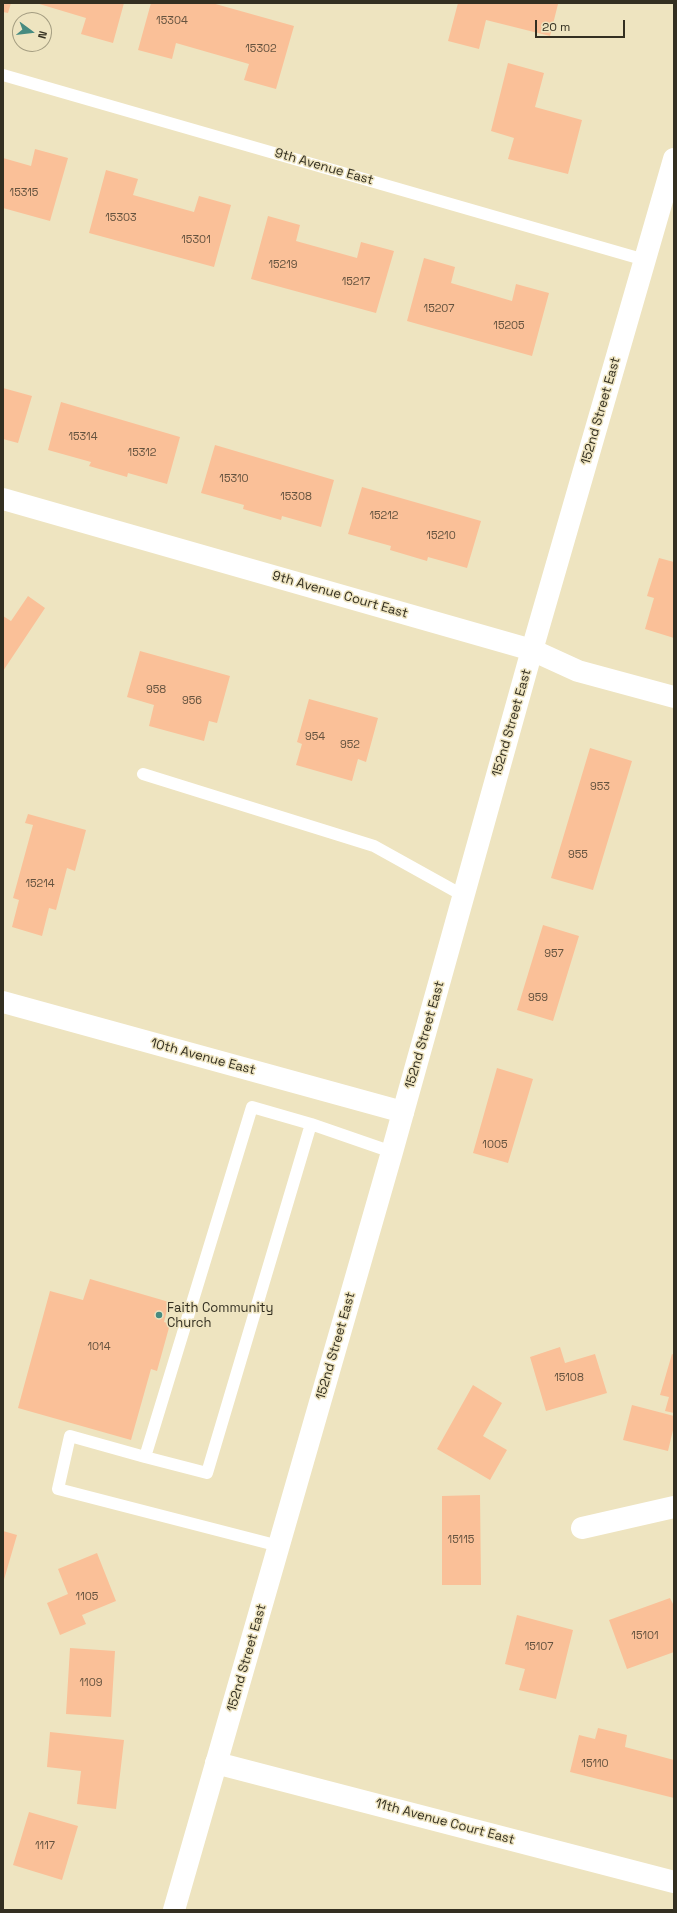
<!DOCTYPE html>
<html>
<head>
<meta charset="utf-8">
<style>
  body { margin:0 }
  #map { position:relative; width:677px; height:1913px; overflow:hidden; background:#eee4c0; font-family:"Space Grotesk",sans-serif }
  canvas { display:block }
  .frame { position:absolute; inset:0; border:4px solid #332f21; pointer-events:none }
  .north { position:absolute; left:12px; top:12px; width:40px; height:40px; box-sizing:border-box; background:#eee4c0; border:1px solid #a39c80; border-radius:50%; rotate:105deg; font-size:11px; font-weight:700; line-height:16px; text-align:center; color:#332f21 }
  .north::after { content:''; display:block; margin:auto; width:14px; height:18px; background:#478b80; clip-path:polygon(50% 0,100% 100%,50% 72%,0 100%) }
  .scale { position:absolute; left:535px; top:20px; width:90px; height:18px; box-sizing:border-box; border:2px solid #332f21; border-top:0; padding-left:5px; font-size:12px; line-height:14px; white-space:nowrap; color:#332f21; -webkit-text-stroke:3px #eee4c0; paint-order:stroke }
</style>
</head>
<body>
<div id="map">
<canvas width="677" height="1913"></canvas>
<div class="frame"></div>
<div class="north">N</div>
<div class="scale">20 m</div>
</div>
<script>
const c = document.querySelector('canvas').getContext('2d');
c.lineJoin = 'round';
function paint(path, color) {
  c.fillStyle = color;
  c.fill(path, 'evenodd');
}
function shape(rows) {
  const path = new Path2D();
  for (const r of rows) {
    path.moveTo(r[0], r[1]);
    for (let i = 2; i < r.length; i += 2) path.lineTo(r[i], r[i + 1]);
  }
  return path;
}
function stroke(path, color, width, dash) {
  c.strokeStyle = color;
  c.lineWidth = width;
  c.lineCap = dash ? 'butt' : 'round';
  c.setLineDash(dash || []);
  c.stroke(path);
}
function label(font, color, halo, rows, align = 'center') {
  c.font = font + ' "Space Grotesk",sans-serif';
  c.lineWidth = 3;
  c.setLineDash([]);
  c.textBaseline = 'middle';
  c.strokeStyle = halo;
  c.fillStyle = color;
  for (const [text, x, y, turn = 0] of rows) {
    c.save();
    c.translate(x, y);
    c.rotate((+turn || 0) * Math.PI / 180);
    c.textAlign = isNaN(turn) ? turn : align;
    if (halo) c.strokeText(text, 0, 0);
    c.fillText(text, 0, 0);
    c.restore();
  }
}
paint(shape([
  [3,3,11,3,8,13,3,12],
  [36,3,124,3,113,43,81,34,86,18],
  [151,3,212,3,294,26,276,89,244,80,249,64,176,43,172,59,138,50],
  [458,3,553,3,558,4,550,36,486,20,479,49,448,41],
  [508,63,544,73,535,107,582,120,568,174,508,159,514,138,491,131],
  [35,149,68,158,50,221,3,208,3,158,31,166],
  [106,170,138,179,133,195,194,212,199,196,231,205,214,267,89,233],
  [268,216,300,225,296,241,357,258,361,242,394,251,376,313,251,279],
  [424,258,455,267,451,283,512,301,516,284,549,293,532,356,407,321],
  [3,388,32,396,18,443,3,439],
  [61,402,180,437,167,484,128,473,127,477,89,466,91,462,48,450],
  [215,445,334,480,321,527,282,516,281,520,243,509,244,505,201,493],
  [362,487,481,521,467,568,428,557,427,561,390,550,391,546,348,534],
  [659,558,674,562,674,638,645,629,654,598,647,596],
  [28,596,45,608,3,671,3,616,11,621],
  [140,651,230,676,217,723,209,721,204,741,149,726,154,705,127,697],
  [309,699,378,718,366,762,358,759,352,781,296,765,302,744,297,742],
  [590,748,632,761,593,890,551,878],
  [28,814,86,830,75,871,67,868,56,910,49,908,42,936,12,927,19,900,13,898,33,825,25,823],
  [543,925,579,936,553,1021,517,1010],
  [497,1068,533,1079,508,1163,473,1153],
  [90,1279,169,1302,164,1322,170,1324,157,1371,151,1369,131,1440,18,1408,50,1291,83,1300],
  [560,1347,565,1363,595,1354,607,1393,546,1411,530,1357],
  [672,1354,674,1355,674,1413,665,1411,669,1397,660,1395],
  [473,1385,502,1403,483,1436,507,1450,490,1480,437,1449],
  [632,1405,674,1416,674,1426,668,1451,623,1440],
  [480,1495,481,1585,442,1585,442,1496],
  [3,1531,17,1535,3,1583],
  [97,1553,116,1601,82,1615,86,1624,60,1635,47,1603,68,1594,58,1569],
  [670,1598,674,1606,674,1652,627,1669,609,1620],
  [517,1615,573,1630,556,1699,519,1690,525,1669,505,1664],
  [70,1648,115,1651,111,1717,66,1714],
  [598,1728,627,1735,625,1747,674,1760,674,1798,570,1772,579,1735,595,1739],
  [50,1732,124,1740,116,1809,77,1804,81,1771,47,1767],
  [29,1812,78,1826,62,1880,13,1865]
]), '#fac098');
stroke(shape([
  [3,75,645,260],
  [143,774,374,846,464,896],
  [311,1124,207,1473,145,1457,252,1107,311,1124,392,1152],
  [145,1457,70,1436,58,1489,279,1546]
]), '#fff', 12);
stroke(shape([
  [3,499,532,650,578,671,674,697],
  [3,1002,403,1112],
  [582,1528,674,1507],
  [216,1763,674,1882]
]), '#fff', 22);
stroke(shape([
  [174,1910,392,1152,532,650,674,159]
]), '#fff', 22);
for (const [x, y, r, color] of [
  [159,1315,4,"#478b80"]
]) {
  const dot = new Path2D();
  dot.arc(x, y, r, 0, 2 * Math.PI);
  c.fillStyle = color;
  c.fill(dot);
  stroke(dot, '#eee4c0', 1.5);
}
label('11px', '#65533f', null, [
  ["15304",172,21],
  ["15302",261,49],
  ["15315",24,193],
  ["15303",121,218],
  ["15301",196,240],
  ["15219",283,265],
  ["15217",356,282],
  ["15207",439,309],
  ["15205",509,326],
  ["15314",83,437],
  ["15312",142,453],
  ["15310",234,479],
  ["15308",296,497],
  ["15212",384,516],
  ["15210",441,536],
  ["958",156,690],
  ["956",192,701],
  ["954",315,737],
  ["952",350,745],
  ["953",600,787],
  ["955",578,855],
  ["15214",40,884],
  ["957",554,954],
  ["959",538,998],
  ["1005",495,1145],
  ["1014",99,1347],
  ["15108",569,1378],
  ["15115",461,1540],
  ["1105",87,1597],
  ["15101",645,1636],
  ["15107",539,1647],
  ["1109",91,1683],
  ["15110",595,1764],
  ["1117",45,1846]
]);
label('13px', '#332f21', '#eee4c0', [
  ["9th Avenue East",324,167,16],
  ["152nd Street East",601,411,-74],
  ["9th Avenue Court East",340,595,16],
  ["152nd Street East",512,723,-74],
  ["152nd Street East",425,1035,-74],
  ["10th Avenue East",203,1057,15],
  ["152nd Street East",336,1346,-74],
  ["152nd Street East",247,1658,-74],
  ["11th Avenue Court East",445,1822,15]
]);
label('13px', '#332f21', '#eee4c0', [
  ["Faith Community",167,1308],
  ["Church",167,1323]
], 'left');
</script>
</body>
</html>
